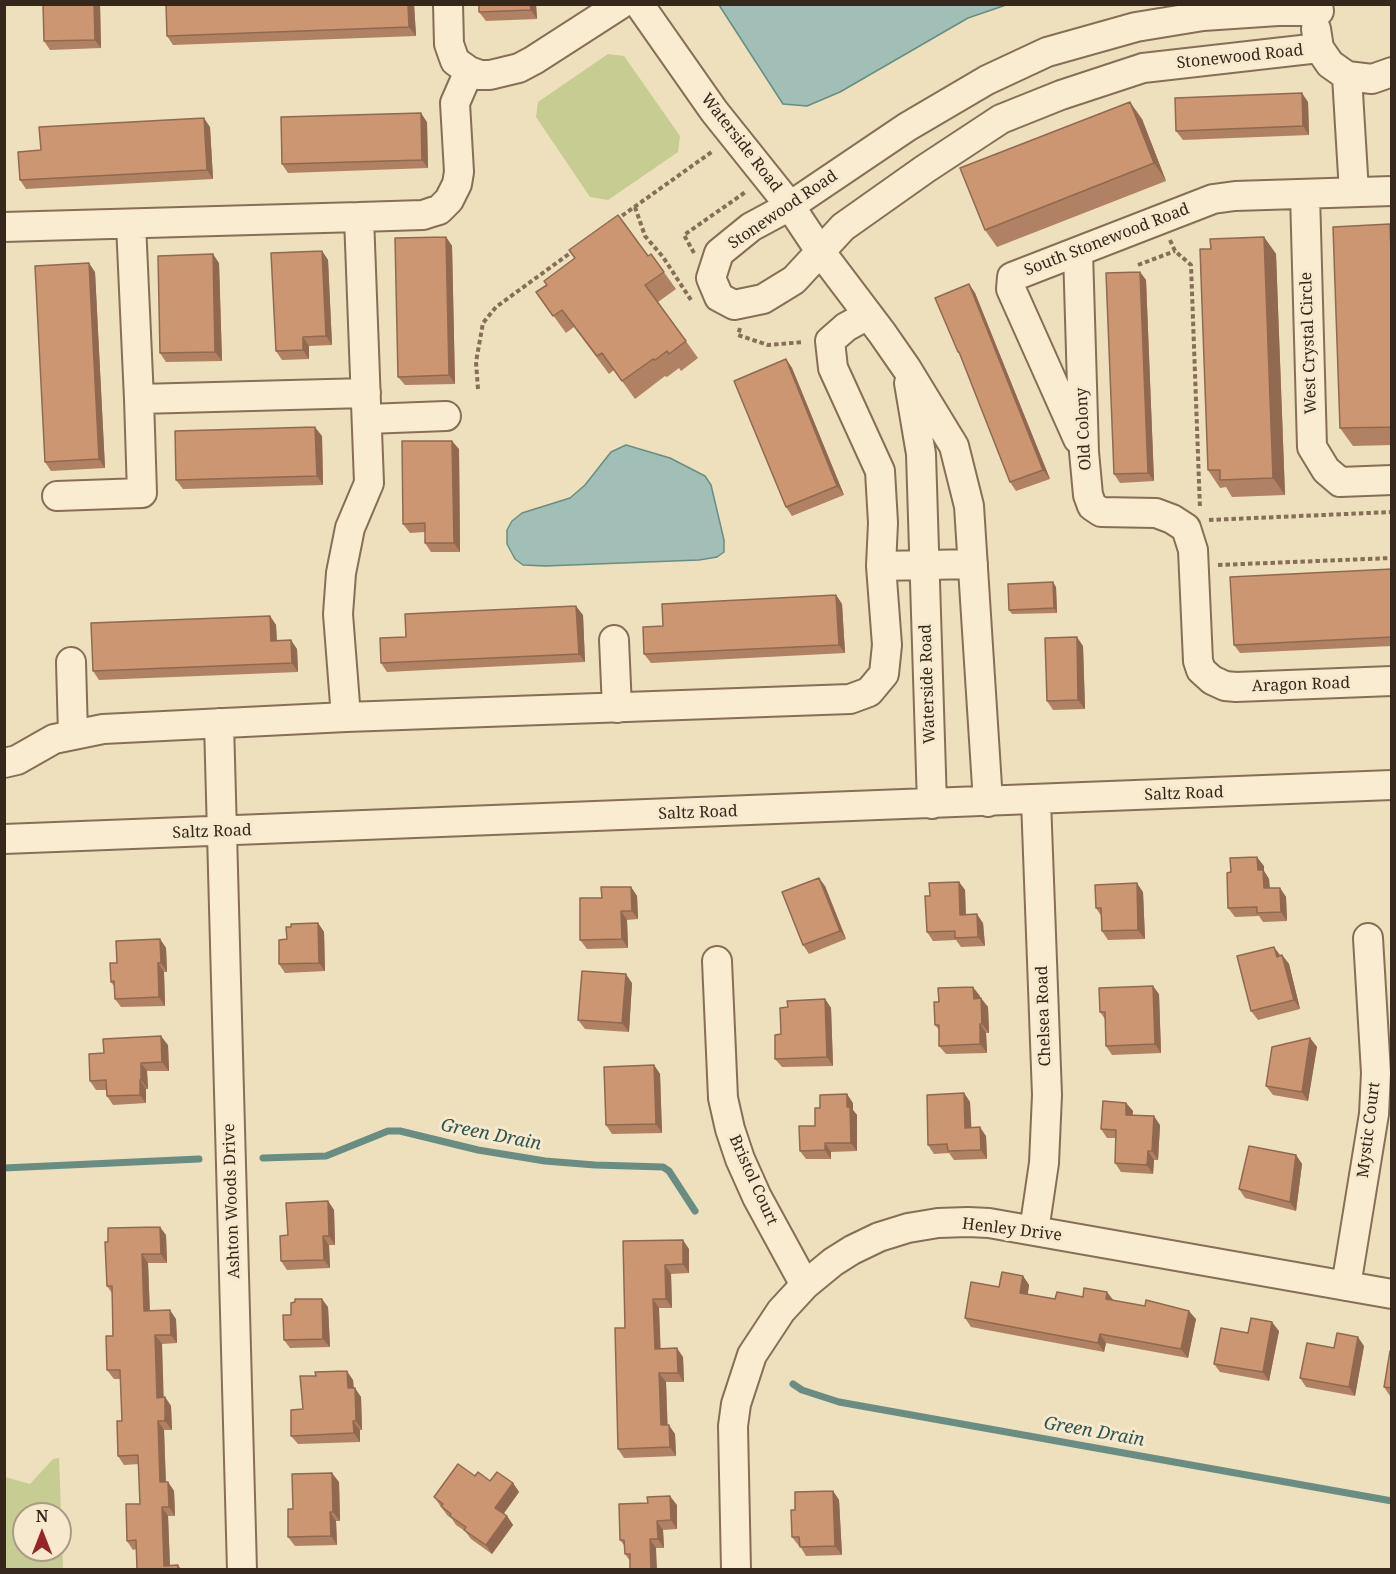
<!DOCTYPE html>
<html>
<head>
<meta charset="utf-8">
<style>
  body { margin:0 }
  #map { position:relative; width:1396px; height:1574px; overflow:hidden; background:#eedfbd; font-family:"Noto Serif",serif }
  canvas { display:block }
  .frame { position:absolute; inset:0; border:6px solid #35271b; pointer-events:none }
  .north { position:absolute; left:12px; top:1502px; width:60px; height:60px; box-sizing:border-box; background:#f6e9cd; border:2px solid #a99b86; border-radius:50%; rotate:0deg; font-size:16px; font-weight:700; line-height:24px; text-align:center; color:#35271b }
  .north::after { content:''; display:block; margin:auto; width:21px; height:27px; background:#962529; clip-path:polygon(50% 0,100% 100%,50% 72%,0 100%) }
</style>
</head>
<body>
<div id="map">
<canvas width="1396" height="1574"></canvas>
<div class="frame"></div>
<div class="north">N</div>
</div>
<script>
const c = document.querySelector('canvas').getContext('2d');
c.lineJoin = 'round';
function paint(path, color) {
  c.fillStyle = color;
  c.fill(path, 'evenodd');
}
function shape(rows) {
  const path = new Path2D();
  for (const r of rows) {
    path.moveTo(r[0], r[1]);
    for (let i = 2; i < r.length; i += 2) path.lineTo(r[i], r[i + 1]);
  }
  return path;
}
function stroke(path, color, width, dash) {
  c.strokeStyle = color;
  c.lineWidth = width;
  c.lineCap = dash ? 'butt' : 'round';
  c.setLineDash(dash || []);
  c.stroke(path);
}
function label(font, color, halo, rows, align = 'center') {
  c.font = font + ' "Noto Serif",serif';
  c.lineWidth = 6;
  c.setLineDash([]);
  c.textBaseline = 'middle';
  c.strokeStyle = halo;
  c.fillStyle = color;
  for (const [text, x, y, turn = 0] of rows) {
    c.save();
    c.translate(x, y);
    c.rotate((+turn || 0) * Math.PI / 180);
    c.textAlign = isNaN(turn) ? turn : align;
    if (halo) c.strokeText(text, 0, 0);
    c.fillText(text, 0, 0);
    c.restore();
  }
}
paint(shape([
  [608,54,624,56,680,136,678,152,608,200,590,197,536,117,538,102],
  [59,1458,63,1569,5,1569,5,1477,30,1484,53,1459],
  [24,1514,60,1514,60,1550,24,1550]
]), '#c6cc92');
const water = shape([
  [719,5,1006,5,968,18,840,92,807,106,783,104,719,5],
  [626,445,670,458,705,476,711,485,724,540,724,552,717,557,699,560,545,566,523,565,515,559,507,544,507,530,512,521,522,513,570,498,585,485,611,452,626,445]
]);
paint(water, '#a1bfb6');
stroke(water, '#698d83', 1.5);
stroke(shape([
  [263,1158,326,1156,388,1131,400,1131,478,1150,545,1161,595,1165,663,1167,669,1171,695,1211],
  [4,1168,199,1159],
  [793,1384,802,1390,839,1402,1392,1501]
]), '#698d83', 7);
const minor = shape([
  [448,4,449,44,455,61,469,71,480,75,490,75,519,68,534,60,621,4],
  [639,4,714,111,790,206,820,251,882,333,907,369,954,446,969,506,988,802],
  [1319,11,1278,11,1203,16,1136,27,1047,52,987,80,907,127,790,206,751,227,719,253,711,278,719,297,734,305,763,299,794,280,843,227,925,169,1001,119,1061,95,1143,68,1319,48],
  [1316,29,1319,48,1330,64,1347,76,1372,79,1392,72],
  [1347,76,1354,192],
  [1305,194,1312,447,1326,470,1340,482,1392,480],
  [131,224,139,399,366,393],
  [4,227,359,217,423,215,432,212,439,210,449,200,457,184,459,172,455,103,469,71],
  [1078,252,1084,452,1088,495,1092,506,1101,512,1156,513,1172,519,1186,528,1193,550,1198,661,1201,670,1212,680,1225,686,1236,687,1392,681],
  [909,383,921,454,932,804],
  [367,419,446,416],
  [1078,439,1011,289,1012,277,1213,199,1235,196,1392,191],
  [57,496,142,493,139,399],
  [881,566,973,564],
  [614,640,617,708],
  [71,662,73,735],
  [346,717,338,614,341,573,350,528,369,483,359,217],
  [219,723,242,1570],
  [4,763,17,760,54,739,103,729,346,717,850,699,869,692,884,674,887,645,881,566,883,523,880,471,833,368,830,341,846,327,868,315],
  [4,839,1392,785],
  [717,961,723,1098,730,1129,740,1159,757,1197,805,1285],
  [1034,1231,1044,1163,1047,1095,1036,800],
  [1346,1286,1374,1114,1376,1073,1368,938],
  [736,1570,733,1426,736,1404,752,1355,781,1311,805,1285,833,1262,852,1250,879,1237,908,1228,938,1223,968,1222,989,1223,1392,1294]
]);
stroke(minor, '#866f56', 32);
stroke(shape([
  [635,207,645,236,663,257,691,300],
  [616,220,713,151],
  [1170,240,1175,251,1191,265,1200,509],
  [694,253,684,235,747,191],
  [1138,265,1175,251],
  [740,328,738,335,768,345,804,342],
  [478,389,476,362,483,323,496,307,573,251],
  [1209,520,1392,512],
  [1218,565,1392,558]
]), '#866f56', 4, [4.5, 3]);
stroke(minor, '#f9ecd0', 28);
paint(shape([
  [100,4,101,48,50,50,44,41],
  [414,4,416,36,173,45,167,36],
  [479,4,536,4,537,19,486,21,479,12],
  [1308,102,1309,135,1183,140,1176,131],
  [1142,119,1166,181,997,247,985,230],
  [427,122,428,168,288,173,282,164],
  [210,127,213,179,26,189,20,180,41,150],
  [1390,224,1392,227,1392,445,1353,446,1340,428],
  [446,237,452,246,455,384,405,385,398,377],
  [1264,237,1276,254,1285,495,1232,497,1226,487,1220,488,1208,470,1211,249],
  [322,251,328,260,332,345,309,346,309,359,282,360,276,351],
  [651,254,676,289,658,302,698,358,681,371,679,368,667,377,665,376,635,399,614,370,609,374,574,327,566,333,536,292,648,256],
  [219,263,222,361,166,362,160,353],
  [95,272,105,468,51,471,45,462],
  [1140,272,1146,280,1154,481,1120,483,1114,474],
  [969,284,975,293,1050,479,1016,491,1010,482,962,358,958,352],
  [786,359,792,368,844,495,792,516,786,507],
  [322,436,323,485,183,489,176,480],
  [459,449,460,552,431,552,425,543,425,532,410,533,403,524],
  [1392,569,1392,646,1240,653,1234,645],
  [1056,587,1057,613,1012,614,1009,610],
  [836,595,842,604,845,653,651,663,644,654,663,626],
  [583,615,585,662,387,672,381,663,406,637],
  [270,616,276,625,277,640,297,649,298,672,99,680,93,671],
  [1083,646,1085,709,1053,710,1047,701],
  [1264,866,1264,871,1269,879,1270,888,1280,888,1286,897,1287,921,1263,922,1259,916,1235,917,1228,908,1231,872],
  [959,882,965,890,966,915,983,923,985,946,961,947,956,940,933,941,927,932,930,896],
  [825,886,846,939,809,954,803,945],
  [631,887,637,896,638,919,627,920,628,948,587,949,580,940,602,898],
  [1143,892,1145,939,1108,940,1102,931,1102,917,1096,908],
  [318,923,324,932,325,971,285,973,279,964,291,927],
  [160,939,166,948,167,972,164,972,165,1006,121,1007,115,999,114,986,111,982,117,963],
  [1282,955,1289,964,1300,1009,1258,1020,1251,1011],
  [632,983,629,1032,585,1029,578,1020],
  [1159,994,1161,1053,1112,1055,1106,1046,1105,1019,1100,1012],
  [980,996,980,998,988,1007,989,1033,986,1033,987,1053,946,1054,939,1046,939,1030,935,1025,939,1002],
  [825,999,831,1008,833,1066,782,1067,775,1059,788,1007],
  [1310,1038,1317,1047,1308,1101,1273,1095,1266,1086],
  [168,1045,169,1071,147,1071,148,1089,146,1089,146,1103,113,1105,107,1096,107,1090,96,1090,90,1081,104,1053],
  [654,1065,660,1074,662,1133,612,1134,606,1125],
  [964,1093,970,1102,971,1128,986,1136,987,1159,954,1160,949,1153,934,1154,928,1145],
  [853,1103,853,1110,857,1115,857,1151,831,1152,831,1159,806,1159,800,1151,815,1126,820,1108],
  [1126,1103,1133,1111,1132,1115,1160,1125,1158,1160,1154,1160,1153,1174,1121,1172,1115,1163,1116,1138,1107,1138,1101,1129],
  [1296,1155,1302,1164,1296,1211,1245,1198,1239,1189],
  [328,1201,334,1210,335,1245,329,1245,330,1268,287,1270,281,1261,288,1235],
  [166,1235,167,1263,148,1263,150,1311,176,1319,177,1343,162,1344,163,1397,165,1397,171,1406,172,1430,164,1430,166,1482,168,1482,174,1491,175,1516,168,1516,170,1566,178,1565,181,1569,137,1569,136,1549,133,1550,127,1541,140,1504,139,1464,124,1465,118,1456,122,1421,121,1379,114,1379,107,1370,113,1336,112,1293,107,1286,105,1242],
  [623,1241,689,1249,689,1273,671,1274,672,1308,659,1308,660,1349,683,1357,684,1382,666,1382,667,1425,675,1434,676,1456,624,1458,618,1449,625,1328],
  [1023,1276,1029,1285,1028,1294,1055,1299,1083,1297,1113,1300,1196,1319,1188,1358,1106,1343,1104,1352,971,1327,965,1318,999,1287],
  [328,1307,330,1347,290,1348,284,1340,291,1315],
  [1279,1331,1269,1381,1220,1372,1214,1364,1248,1333],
  [1364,1346,1355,1396,1306,1387,1300,1378,1334,1348],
  [1392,1351,1392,1396,1390,1396,1384,1387],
  [353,1380,354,1388,361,1397,362,1430,360,1430,360,1442,298,1444,291,1436,303,1409],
  [475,1476,490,1481,513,1483,519,1492,504,1513,507,1516,513,1525,492,1554,471,1539,465,1531,456,1525,452,1519,447,1515,434,1497],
  [339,1482,340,1521,336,1521,337,1545,295,1546,288,1537,293,1509],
  [833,1491,839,1500,842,1555,806,1556,800,1546,799,1546,792,1537,795,1510],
  [677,1505,677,1529,663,1530,664,1548,656,1548,630,1561,625,1554,624,1545,620,1540]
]), '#b08162');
paint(shape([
  [94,4,100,4,101,48,95,40],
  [408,4,414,4,416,36,409,27],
  [530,4,536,4,537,19,531,10],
  [1302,93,1308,102,1309,135,1303,126],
  [1130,102,1142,119,1166,181,1154,163],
  [421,113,427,122,428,168,422,160],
  [204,118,210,127,213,179,207,170],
  [1390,224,1392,227,1392,286],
  [446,237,452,246,455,384,449,375],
  [1264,237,1276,254,1285,495,1273,478],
  [322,251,328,260,332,345,326,336],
  [213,254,219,263,222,361,215,352],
  [89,263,95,272,105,468,99,459],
  [1140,272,1146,280,1154,481,1148,473],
  [969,284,975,293,1050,479,1043,470],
  [303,337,309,346,309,359,303,350],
  [786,359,792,368,844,495,837,486],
  [315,427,322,436,323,485,317,476],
  [452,441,459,449,460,552,454,543],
  [1053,582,1056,587,1057,613,1054,608],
  [836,595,842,604,845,653,839,645],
  [576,606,583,615,585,662,579,654],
  [270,616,276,625,277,649,271,641],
  [1077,637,1083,646,1085,709,1078,700],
  [291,640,297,649,298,672,292,663],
  [1257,857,1264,866,1264,871,1269,879,1270,897,1264,888,1258,870],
  [819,878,825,886,846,939,840,931],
  [959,882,965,890,966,924,960,915],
  [1137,883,1143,892,1145,939,1138,930],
  [631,887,637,896,638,919,632,911],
  [1280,888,1286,897,1287,921,1281,912],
  [621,911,627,920,628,948,622,939],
  [977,914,983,923,985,946,978,937],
  [318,923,324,932,325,971,319,963],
  [160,939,166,948,167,972,161,963],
  [1274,947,1280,955,1277,957],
  [1282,955,1289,964,1300,1009,1294,1000],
  [158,963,164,972,165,1006,159,997],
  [626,974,632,983,629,1032,622,1023],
  [1153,986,1159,994,1161,1053,1155,1044],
  [973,987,980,996,980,1007,974,999],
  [981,998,988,1007,989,1033,982,1024],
  [825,999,831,1008,833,1066,827,1057],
  [980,1024,986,1033,987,1053,980,1044],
  [161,1036,168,1045,169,1071,162,1062],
  [1310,1038,1317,1047,1308,1101,1302,1092],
  [141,1063,147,1071,148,1089,141,1080],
  [654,1065,660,1074,662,1133,656,1124],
  [140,1080,146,1089,146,1103,140,1095],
  [964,1093,970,1102,972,1137,965,1128],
  [847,1094,853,1103,853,1110,857,1115,857,1151,851,1143,847,1107],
  [1126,1103,1133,1111,1132,1123,1126,1115],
  [1154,1116,1160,1125,1158,1160,1152,1151],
  [980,1127,986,1136,987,1159,981,1150],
  [825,1143,831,1152,831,1159,825,1150],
  [1148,1151,1154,1160,1153,1174,1147,1165],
  [1296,1155,1302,1164,1296,1211,1290,1202],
  [328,1201,334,1210,335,1245,329,1236],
  [160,1227,166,1235,167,1263,161,1254],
  [323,1236,329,1245,330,1268,324,1260],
  [683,1240,689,1249,689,1273,683,1264],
  [142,1254,148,1263,150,1320,144,1311],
  [665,1265,671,1274,672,1308,666,1299],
  [1023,1276,1029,1285,1026,1302,1020,1293],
  [1107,1292,1114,1301,1106,1299],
  [322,1299,328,1307,330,1347,323,1339],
  [653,1299,659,1308,661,1358,655,1349],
  [170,1310,176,1319,177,1343,171,1335],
  [1189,1311,1196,1319,1188,1358,1181,1349],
  [1272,1322,1279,1331,1269,1381,1263,1372],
  [1100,1334,1106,1343,1104,1352,1098,1343],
  [155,1335,162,1344,164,1406,157,1398],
  [1358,1337,1364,1346,1355,1396,1349,1387],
  [677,1348,683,1357,684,1382,678,1373],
  [347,1371,353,1380,354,1397,348,1388],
  [659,1373,666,1382,668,1434,661,1425],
  [355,1388,361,1397,362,1430,356,1421],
  [165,1397,171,1406,172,1430,165,1421],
  [158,1421,164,1430,166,1491,160,1482],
  [353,1421,360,1430,360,1442,354,1433],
  [669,1425,675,1434,676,1456,670,1447],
  [332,1473,339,1482,340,1521,333,1512],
  [168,1482,174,1491,175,1516,169,1507],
  [513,1483,519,1492,502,1516,495,1508],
  [833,1491,839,1500,842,1555,835,1546],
  [670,1496,677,1505,677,1529,671,1520],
  [162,1507,168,1516,170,1569,164,1566],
  [330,1512,336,1521,337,1545,331,1536],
  [507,1516,513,1525,492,1554,486,1545],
  [657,1521,663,1530,664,1548,658,1539],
  [650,1539,656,1548,657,1569,651,1569]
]), '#906950');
const building = shape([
  [43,4,94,4,95,40,44,41,43,4],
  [166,4,408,4,409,27,167,36,166,4],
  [479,4,530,4,531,10,479,12,479,4],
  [1302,93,1303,126,1176,131,1175,98,1302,93],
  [1130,102,1154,163,985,230,960,168,1130,102],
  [421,113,422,160,282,164,281,117,421,113],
  [204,118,207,170,20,180,18,152,41,150,39,127,204,118],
  [618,215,648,256,651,254,664,272,645,285,686,341,669,354,667,351,655,360,653,359,622,381,602,353,597,356,562,310,553,316,536,292,547,285,544,281,575,258,569,250,618,215],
  [1390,224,1392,286,1392,427,1340,428,1333,227,1390,224],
  [446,237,449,375,398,377,395,238,446,237],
  [1264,237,1273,478,1220,480,1220,470,1208,470,1200,249,1211,249,1210,239,1264,237],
  [322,251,326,336,303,337,303,350,276,351,271,253,322,251],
  [213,254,215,352,160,353,158,256,213,254],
  [89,263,99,459,45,462,35,266,89,263],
  [1140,272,1148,473,1114,474,1106,273,1140,272],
  [969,284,1043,470,1010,482,959,352,958,352,935,298,969,284],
  [786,359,837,486,786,507,734,381,786,359],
  [315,427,317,476,176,480,175,431,315,427],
  [402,441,452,441,454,543,425,543,425,523,403,524,402,441],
  [1392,569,1392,637,1234,645,1230,577,1392,569],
  [1053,582,1054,608,1009,610,1008,584,1053,582],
  [836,595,839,645,644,654,643,627,663,626,662,604,836,595],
  [576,606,579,654,381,663,380,638,406,637,405,614,576,606],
  [270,616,271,641,291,640,292,663,93,671,91,623,270,616],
  [1077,637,1078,700,1047,701,1045,638,1077,637],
  [1257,857,1258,870,1263,870,1264,888,1280,888,1281,912,1257,913,1257,907,1228,908,1227,873,1231,872,1230,858,1257,857],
  [819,878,840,931,803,945,782,892,819,878],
  [959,882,960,915,977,914,978,937,955,938,955,931,927,932,925,896,930,896,929,883,959,882],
  [1137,883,1138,930,1102,931,1101,908,1096,908,1095,885,1137,883],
  [601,887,631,887,632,911,621,911,622,939,580,940,580,898,602,898,601,887],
  [318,923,319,963,279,964,279,940,287,939,286,927,291,927,291,924,318,923],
  [160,939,161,963,158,963,159,997,115,999,114,981,111,982,110,963,117,963,116,941,160,939],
  [1274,947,1277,957,1282,955,1294,1000,1251,1011,1237,956,1274,947],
  [582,971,626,974,622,1023,578,1020,582,971],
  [1153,986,1155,1044,1106,1046,1105,1012,1100,1012,1099,988,1153,986],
  [973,987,974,999,981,998,982,1024,980,1024,980,1044,939,1046,939,1025,935,1025,934,1002,939,1002,938,988,973,987],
  [825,999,827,1057,775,1059,775,1035,781,1034,780,1008,788,1007,787,1001,825,999],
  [161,1036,162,1062,141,1063,141,1080,140,1080,140,1095,107,1096,106,1080,90,1081,89,1054,104,1053,103,1039,161,1036],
  [1310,1038,1302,1092,1266,1086,1272,1047,1310,1038],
  [654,1065,656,1124,606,1125,604,1067,654,1065],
  [964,1093,965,1128,980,1127,981,1150,948,1151,947,1144,928,1145,927,1095,964,1093],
  [847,1094,847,1107,850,1107,851,1143,825,1143,825,1150,800,1151,799,1126,815,1126,815,1108,820,1108,820,1095,847,1094],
  [1103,1101,1126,1103,1126,1115,1154,1116,1152,1151,1148,1151,1147,1165,1115,1163,1116,1130,1101,1129,1103,1101],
  [1249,1146,1296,1155,1290,1202,1239,1189,1249,1146],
  [328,1201,329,1236,323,1236,324,1260,281,1261,280,1236,288,1235,286,1203,328,1201],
  [160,1227,161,1254,142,1254,144,1311,170,1310,171,1335,155,1335,157,1398,165,1397,165,1421,158,1421,160,1482,168,1482,169,1507,162,1507,164,1566,178,1565,178,1569,137,1569,136,1540,127,1541,126,1504,140,1504,138,1455,118,1456,117,1421,122,1421,120,1370,107,1370,106,1336,113,1336,112,1286,107,1286,105,1242,108,1242,108,1228,160,1227],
  [683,1240,683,1264,665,1265,666,1299,653,1299,655,1349,677,1348,678,1373,659,1373,661,1425,669,1425,670,1447,618,1449,615,1328,625,1328,623,1241,683,1240],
  [1002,1272,1023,1276,1020,1293,1055,1299,1057,1292,1083,1297,1084,1288,1107,1292,1106,1299,1145,1306,1146,1300,1189,1311,1181,1349,1100,1334,1098,1343,965,1318,971,1282,999,1287,1002,1272],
  [295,1299,322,1299,323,1339,284,1340,283,1315,291,1315,291,1303,295,1302,295,1299],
  [1251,1318,1272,1322,1263,1372,1214,1364,1221,1328,1248,1333,1251,1318],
  [1337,1333,1358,1337,1349,1387,1300,1378,1307,1343,1334,1348,1337,1333],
  [1390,1351,1392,1351,1392,1388,1384,1387,1390,1351],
  [347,1371,348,1388,355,1388,356,1421,353,1421,354,1433,291,1436,291,1410,303,1409,300,1376,316,1376,315,1372,347,1371],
  [458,1464,475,1476,478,1472,490,1481,497,1472,513,1483,495,1508,507,1516,486,1545,464,1530,466,1527,450,1516,451,1514,441,1506,443,1504,434,1497,458,1464],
  [332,1473,333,1512,330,1512,331,1536,288,1537,288,1509,293,1509,292,1474,332,1473],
  [833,1491,835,1546,800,1547,799,1537,792,1537,791,1510,795,1510,795,1492,833,1491],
  [670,1496,671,1520,657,1521,658,1539,650,1539,651,1569,630,1569,630,1554,625,1554,624,1540,620,1540,619,1504,648,1503,647,1497,670,1496]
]);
paint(building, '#cd9672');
stroke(building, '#906950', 1.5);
label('16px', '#35271b', '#f6e9cd', [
  ["Stonewood Road",1240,57,-6],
  ["Waterside Road",741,143,52],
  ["Stonewood Road",783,210,-34],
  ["South Stonewood Road",1107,240,-21],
  ["West Crystal Circle",1309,343,-92],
  ["Old Colony",1084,429,-93],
  ["Waterside Road",928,684,-92],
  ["Aragon Road",1301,685,-2],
  ["Saltz Road",1184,794,-2],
  ["Saltz Road",698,813,-2],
  ["Saltz Road",212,832,-2],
  ["Chelsea Road",1044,1016,-92],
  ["Mystic Court",1369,1130,-83],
  ["Bristol Court",753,1180,66],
  ["Ashton Woods Drive",232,1201,-92],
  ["Henley Drive",1012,1230,7]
]);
label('italic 18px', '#2a5552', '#f6e9cd', [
  ["Green Drain",491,1135,11],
  ["Green Drain",1094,1432,10]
]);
</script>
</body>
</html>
